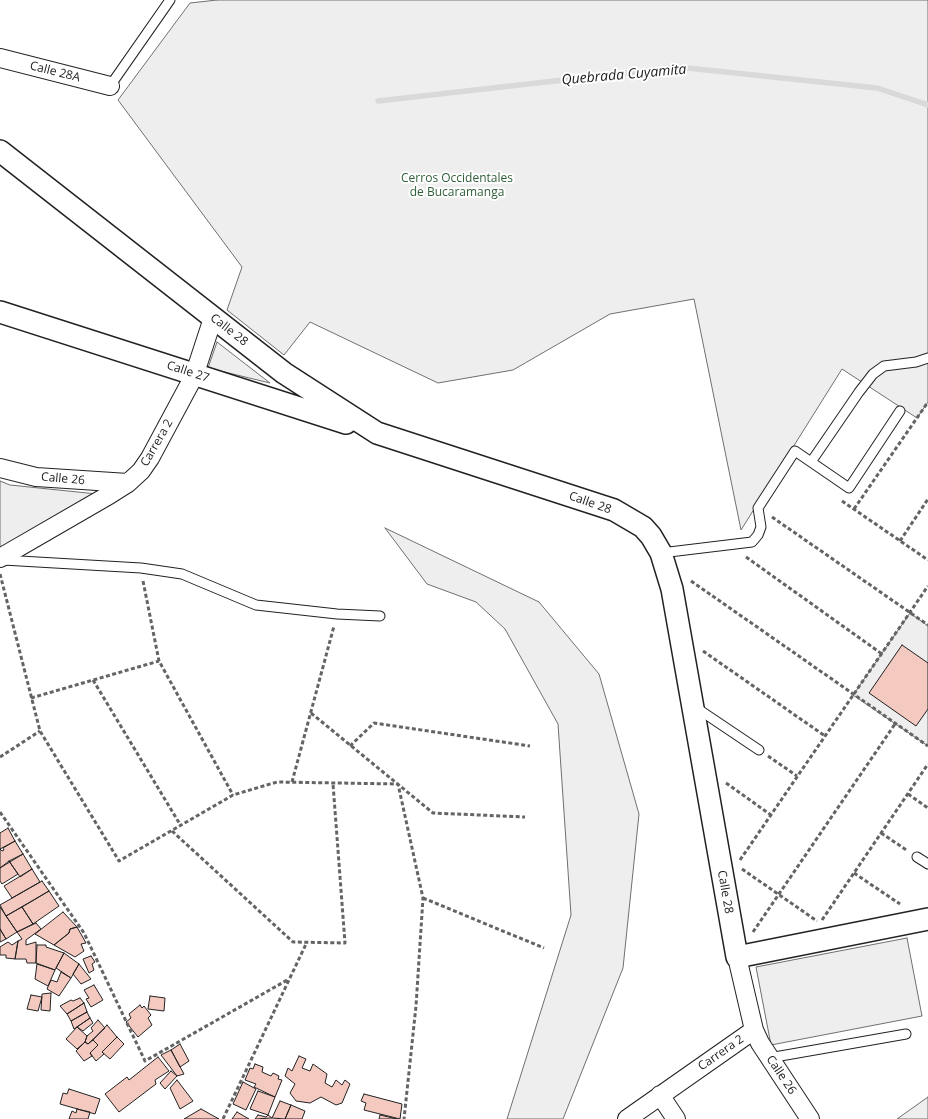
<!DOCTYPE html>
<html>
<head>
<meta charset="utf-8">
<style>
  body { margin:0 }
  canvas { display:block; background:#fff }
</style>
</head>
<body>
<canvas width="928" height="1119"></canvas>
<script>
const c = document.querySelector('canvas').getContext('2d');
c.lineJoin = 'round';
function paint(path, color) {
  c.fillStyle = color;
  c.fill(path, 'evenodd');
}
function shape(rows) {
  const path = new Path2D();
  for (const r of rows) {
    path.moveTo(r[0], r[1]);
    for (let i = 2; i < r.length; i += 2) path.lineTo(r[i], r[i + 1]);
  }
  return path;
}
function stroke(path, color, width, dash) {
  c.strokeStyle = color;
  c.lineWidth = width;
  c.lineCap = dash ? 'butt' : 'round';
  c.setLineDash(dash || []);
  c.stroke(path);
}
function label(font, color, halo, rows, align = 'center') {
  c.font = font + ' "Open Sans",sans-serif';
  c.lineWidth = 4;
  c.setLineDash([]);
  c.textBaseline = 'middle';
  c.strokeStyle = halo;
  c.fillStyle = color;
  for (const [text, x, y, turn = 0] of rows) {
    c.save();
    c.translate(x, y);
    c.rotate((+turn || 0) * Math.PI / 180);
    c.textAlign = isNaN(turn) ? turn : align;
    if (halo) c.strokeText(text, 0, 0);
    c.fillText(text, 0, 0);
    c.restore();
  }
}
const green = shape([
  [217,0,928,0,928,402,917,418,842,369,741,530,694,299,610,314,513,370,438,383,310,322,284,355,227,310,242,267,118,100,190,3,217,0],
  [217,342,270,383,208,368,217,342],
  [0,481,10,485,97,494,0,553,0,481],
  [385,528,539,602,599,674,639,814,623,968,563,1119,507,1119,571,915,558,724,505,629,476,602,427,584,385,528],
  [910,613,928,626,928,746,853,695,910,613],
  [907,938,922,1016,771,1045,756,967,907,938],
  [928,1097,928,1119,897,1119,928,1097]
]);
paint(green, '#eee');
stroke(green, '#6f6f6f', 1);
stroke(shape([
  [378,101,678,67,877,88,928,105]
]), '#d9d9d9', 5.5);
const building = shape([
  [902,645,928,663,928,709,916,726,869,693,902,645],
  [8,828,15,841,0,849,0,833,8,828],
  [15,841,23,854,0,868,0,849,2,851,4,850,3,848,15,841],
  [23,854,32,869,20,877,9,861,23,854],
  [9,861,18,874,2,884,0,881,0,868,9,861],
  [32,869,40,882,12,898,4,886,32,869],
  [42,881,49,891,6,916,0,905,42,881],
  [49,891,59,906,33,924,22,907,49,891],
  [0,907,17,932,6,939,0,929,0,907],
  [22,907,33,924,17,932,6,916,22,907],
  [63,912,77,927,70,929,69,933,54,945,35,934,63,912],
  [36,923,41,929,26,940,26,945,36,942,36,963,27,963,26,959,15,959,18,941,22,939,17,932,36,923],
  [77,927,86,943,81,944,84,951,75,957,54,945,69,933,70,929,77,927],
  [0,929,6,939,0,942,0,929],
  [18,941,15,959,6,958,6,955,0,955,0,947,8,942,12,945,18,941],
  [37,945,46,945,46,947,64,953,55,970,36,963,37,945],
  [64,953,79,964,71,978,56,968,64,953],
  [91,956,95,962,92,964,94,970,89,973,83,959,91,956],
  [37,964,55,970,48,986,35,979,37,964],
  [79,964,91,979,81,984,73,974,79,964],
  [61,972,71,978,59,996,47,989,51,980,57,982,61,972],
  [94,985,103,1000,91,1007,86,999,89,998,84,990,94,985],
  [51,993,50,1011,41,1010,42,994,51,993],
  [31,995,42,997,38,1011,27,1009,31,995],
  [150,996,165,998,164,1011,148,1009,150,996],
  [80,998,84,1003,67,1014,60,1006,71,1000,73,1001,80,998],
  [84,1003,87,1012,71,1021,67,1014,84,1003],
  [140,1005,142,1008,144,1006,151,1015,148,1018,152,1025,138,1037,126,1022,131,1018,129,1014,140,1005],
  [87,1012,90,1018,74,1029,71,1021,87,1012],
  [90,1018,93,1023,83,1031,77,1027,90,1018],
  [98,1020,105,1028,88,1044,85,1042,87,1036,93,1031,91,1028,98,1020],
  [107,1025,117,1037,102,1052,104,1054,96,1061,90,1053,98,1045,93,1040,107,1025],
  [77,1027,87,1036,85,1042,77,1049,66,1039,77,1027],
  [117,1037,124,1044,110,1059,102,1052,117,1037],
  [93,1040,98,1045,90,1053,92,1056,84,1061,76,1051,85,1042,88,1044,93,1040],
  [180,1044,189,1061,180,1067,171,1050,180,1044],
  [171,1050,184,1074,177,1076,161,1055,171,1050],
  [299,1056,306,1059,302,1068,310,1071,313,1064,327,1074,325,1083,332,1087,336,1080,342,1085,345,1080,350,1084,342,1103,336,1105,321,1097,310,1103,296,1101,290,1093,295,1084,285,1076,288,1068,292,1071,299,1056],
  [158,1057,169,1071,155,1080,156,1084,119,1112,105,1094,127,1077,129,1080,158,1057],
  [255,1064,263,1067,262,1072,271,1076,273,1073,279,1076,278,1079,282,1080,275,1097,254,1087,256,1084,245,1080,250,1068,253,1069,255,1064],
  [171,1071,177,1076,165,1089,160,1083,171,1071],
  [177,1080,193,1101,180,1109,170,1088,177,1080],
  [243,1082,256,1089,246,1110,233,1104,243,1082],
  [69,1089,100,1099,95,1114,60,1104,63,1093,67,1094,69,1089],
  [258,1091,275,1097,268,1115,250,1109,258,1091],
  [364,1094,402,1104,400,1119,364,1110,366,1103,361,1101,364,1094],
  [280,1101,291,1105,285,1119,272,1118,280,1101],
  [291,1105,305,1111,302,1119,285,1119,291,1105],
  [77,1109,90,1112,88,1119,69,1119,72,1111,76,1113,77,1109],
  [201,1109,219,1119,184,1119,201,1109],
  [237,1112,249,1119,232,1119,237,1112],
  [258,1115,266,1117,268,1115,272,1118,255,1119,258,1115],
  [380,1115,397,1119,379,1119,380,1115]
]);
paint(building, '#f3c9c0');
stroke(building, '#222', 1);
const service = shape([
  [110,86,170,0],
  [811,462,859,392,873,374,884,366,916,362,928,358],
  [661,553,752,542,758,535,761,527,758,508,795,451,849,488,900,411],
  [3,560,141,568,182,574,256,605,337,614,380,616],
  [695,707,759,750],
  [917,857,928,864],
  [769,1058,906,1034]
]);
const minor = shape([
  [0,58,110,86],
  [0,468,36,477,128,483],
  [0,558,109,495,128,483,141,471,150,458,194,376,213,318],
  [737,957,754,1030,760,1043,810,1119],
  [660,1095,676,1119],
  [627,1119,754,1030]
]);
const tertiary = shape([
  [0,151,284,373,377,433,614,510,643,527,651,536,661,553,672,589,737,957,928,919],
  [0,312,346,423]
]);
stroke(service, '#222', 11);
stroke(minor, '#222', 20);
stroke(tertiary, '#222', 24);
stroke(shape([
  [842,501,928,560],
  [854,509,928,402],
  [772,517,928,625],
  [900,541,928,499],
  [746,557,882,654],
  [0,574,40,731,119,861,233,795,277,782,398,784,423,898,416,1006,404,1119],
  [143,581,159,661,233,795],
  [691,581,928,746],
  [703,651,825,736],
  [93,680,181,826],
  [31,698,159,661],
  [311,713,433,813,525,817],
  [350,746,374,723,530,746],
  [768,756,797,776],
  [0,757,40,731],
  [292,782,334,626],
  [726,783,771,815],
  [908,794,928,808],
  [0,812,84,933,145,1061,289,979],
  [172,831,293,942,345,943,333,784],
  [881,833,908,851],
  [740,860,928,586],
  [742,869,817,921],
  [854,873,900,904],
  [423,898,544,948],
  [822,920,928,764],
  [753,932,895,724],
  [223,1119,307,942]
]), '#646464', 3, [4, 2.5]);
stroke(service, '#fff', 9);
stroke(minor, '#fff', 18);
stroke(tertiary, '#fff', 21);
label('12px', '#222', '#fff', [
  ["Calle 28A",55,72,14],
  ["Calle 28",229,330,38],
  ["Calle 27",188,372,18],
  ["Carrera 2",157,443,-60],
  ["Calle 26",63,479,5],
  ["Calle 28",590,503,19],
  ["Calle 28",725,892,80],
  ["Carrera 2",721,1053,-35],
  ["Calle 26",781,1075,56]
]);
label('12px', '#2f5e38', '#fff', [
  ["Cerros Occidentales",457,179],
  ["de Bucaramanga",457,193]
]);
label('italic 14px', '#222', '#fff', [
  ["Quebrada Cuyamita",624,75,-5]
]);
</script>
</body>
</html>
